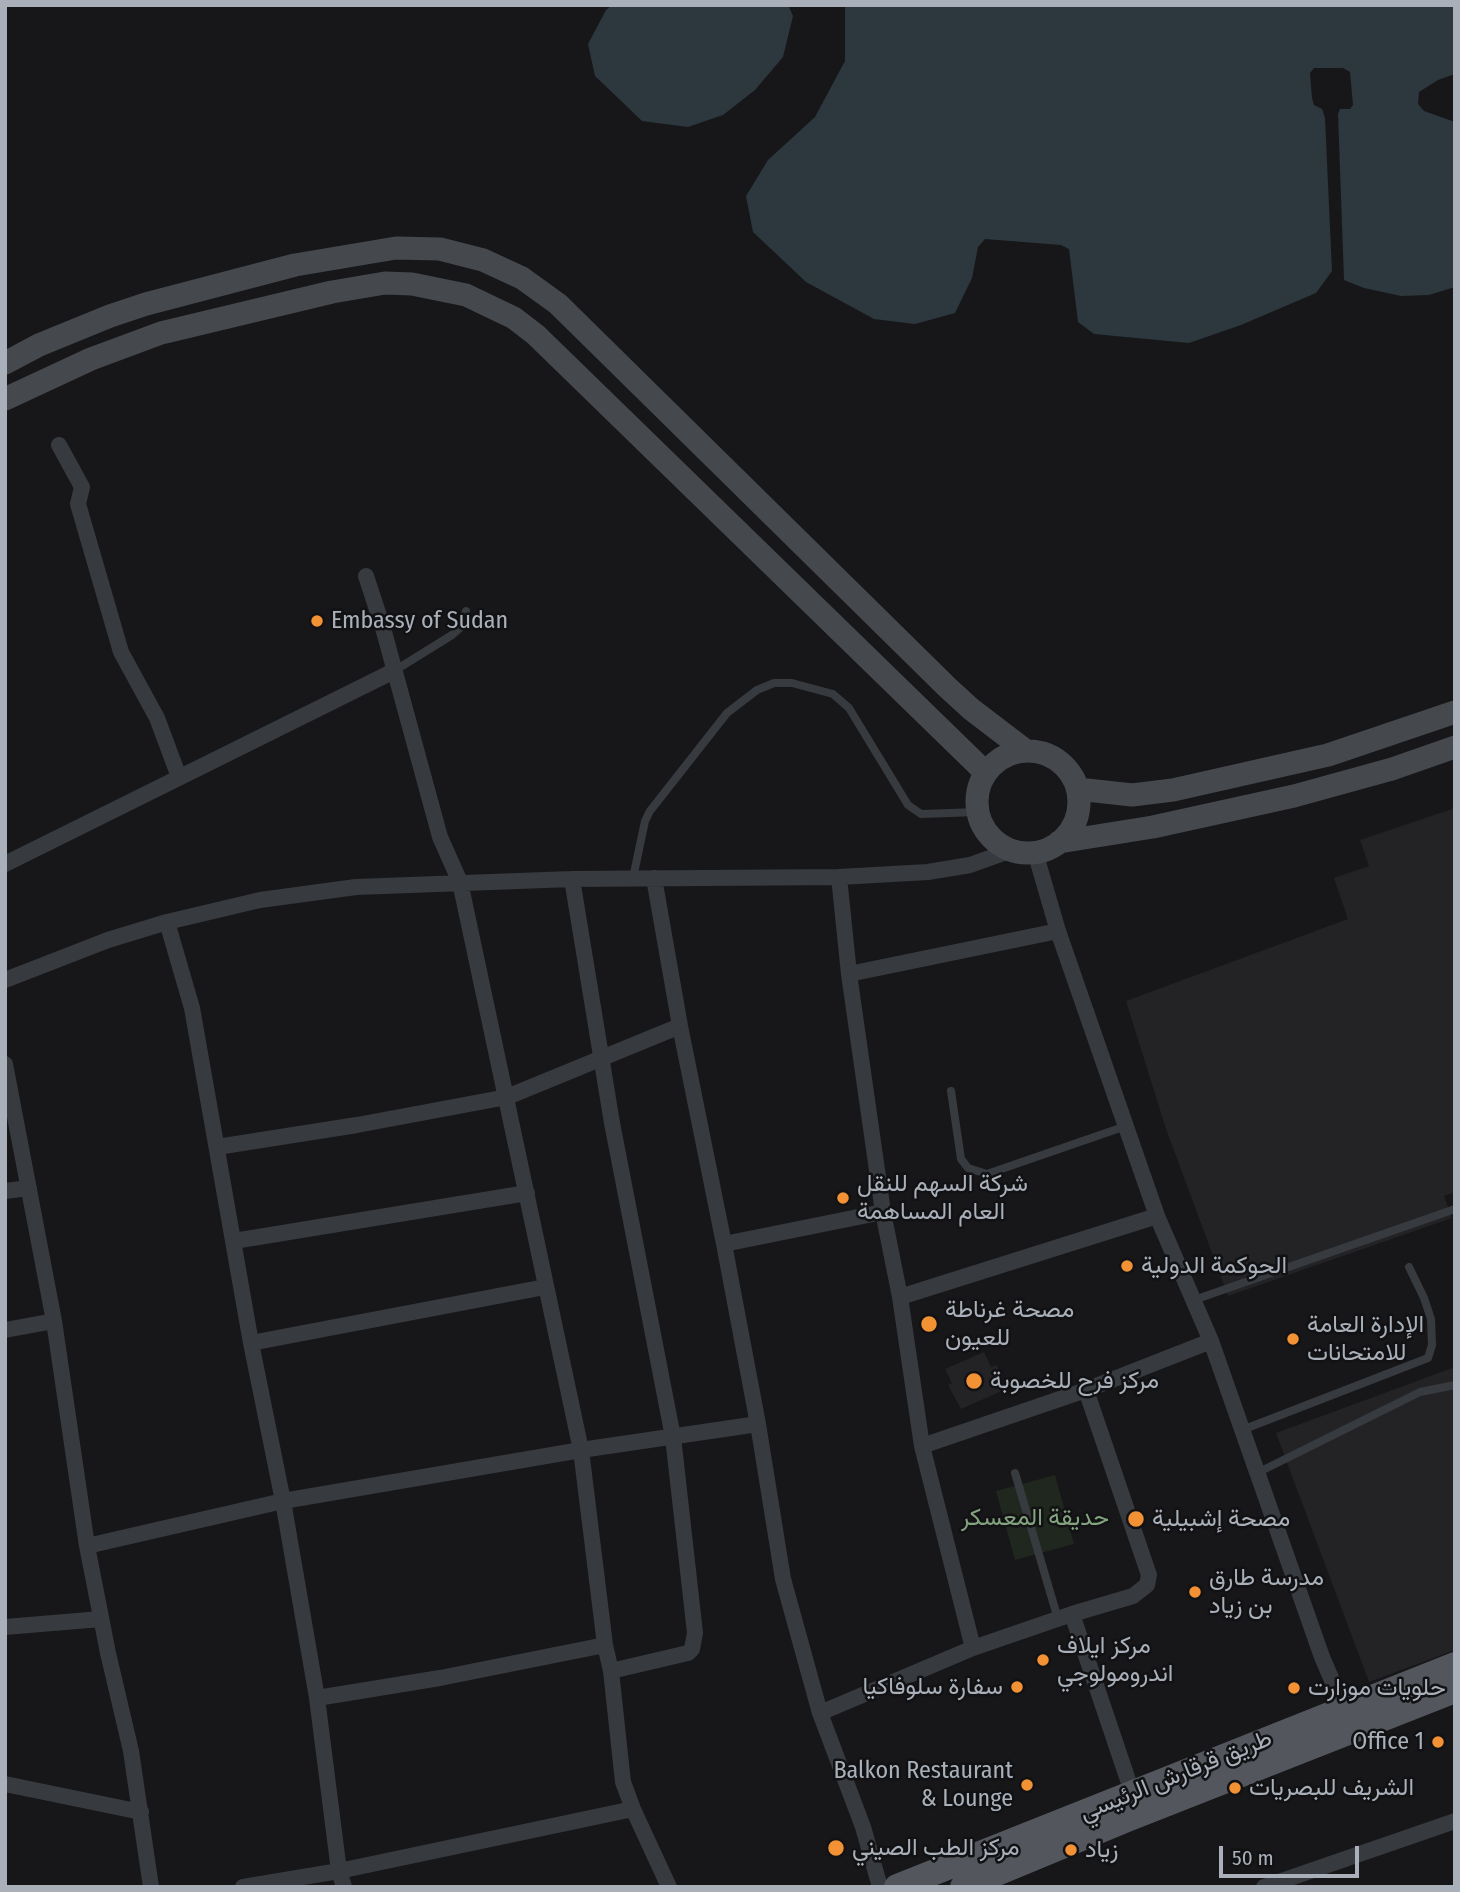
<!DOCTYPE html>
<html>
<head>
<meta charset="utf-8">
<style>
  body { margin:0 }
  #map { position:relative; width:1460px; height:1892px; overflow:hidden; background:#171719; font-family:"Fira Sans Condensed",sans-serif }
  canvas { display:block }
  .frame { position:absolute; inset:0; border:7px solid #a9b0b9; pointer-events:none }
  .scale { position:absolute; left:1219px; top:1846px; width:140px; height:32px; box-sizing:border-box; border:4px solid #a9b0b9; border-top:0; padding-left:9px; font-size:21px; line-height:24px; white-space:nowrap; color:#a9b0b9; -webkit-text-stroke:5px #121214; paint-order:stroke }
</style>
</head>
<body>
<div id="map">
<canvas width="1460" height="1892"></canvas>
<div class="frame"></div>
<div class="scale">50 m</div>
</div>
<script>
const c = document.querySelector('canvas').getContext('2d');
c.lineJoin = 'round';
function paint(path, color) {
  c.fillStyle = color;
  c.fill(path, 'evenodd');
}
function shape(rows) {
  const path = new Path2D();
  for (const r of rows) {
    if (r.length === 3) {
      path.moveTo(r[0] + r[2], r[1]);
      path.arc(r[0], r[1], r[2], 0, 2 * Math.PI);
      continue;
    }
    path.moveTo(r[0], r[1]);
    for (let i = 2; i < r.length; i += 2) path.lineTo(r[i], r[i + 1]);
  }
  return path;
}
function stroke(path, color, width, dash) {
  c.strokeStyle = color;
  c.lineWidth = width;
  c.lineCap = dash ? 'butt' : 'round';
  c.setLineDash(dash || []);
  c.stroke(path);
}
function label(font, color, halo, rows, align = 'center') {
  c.font = font + ' "Fira Sans Condensed",Vazirmatn,sans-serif';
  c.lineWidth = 5;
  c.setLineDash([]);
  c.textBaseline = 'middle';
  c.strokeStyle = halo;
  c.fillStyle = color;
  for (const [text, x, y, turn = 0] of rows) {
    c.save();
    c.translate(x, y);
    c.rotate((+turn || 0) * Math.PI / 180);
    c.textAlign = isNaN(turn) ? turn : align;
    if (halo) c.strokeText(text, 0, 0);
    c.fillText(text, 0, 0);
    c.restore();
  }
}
paint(shape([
  [1455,808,1455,1192,1444,1196,1452,1218,1228,1296,1166,1129,1126,1001,1348,919,1334,878,1369,866,1360,840],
  [984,1352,991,1367,997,1365,1002,1377,997,1380,1002,1391,961,1409,948,1385,952,1383,945,1369],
  [1455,1367,1455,1650,1369,1682,1276,1433]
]), '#232326');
paint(shape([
  [1055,1475,1074,1544,1015,1560,996,1491]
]), '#1f271e');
paint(shape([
  [612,5,788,5,793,16,783,57,755,90,723,115,688,127,642,121,595,76,588,44,606,10],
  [845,5,1455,5,1455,74,1438,80,1419,92,1418,104,1424,111,1455,122,1455,287,1429,295,1401,296,1364,288,1344,280,1338,114,1340,109,1350,109,1353,105,1350,72,1343,68,1314,68,1310,73,1312,98,1314,105,1322,109,1325,118,1332,271,1316,293,1241,325,1189,343,1094,334,1078,322,1069,249,1061,245,985,239,978,247,972,278,955,313,915,324,874,319,806,282,753,232,746,196,768,160,815,117,845,61]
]), '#2c383d');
stroke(shape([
  [394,671,452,635,461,627,466,611],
  [633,878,645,821,650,811,727,713,757,690,774,683,792,683,833,694,849,708,908,805,921,814,978,812],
  [951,1091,961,1159,968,1168,987,1174,1126,1126],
  [1194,1300,1455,1209],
  [1242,1430,1428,1358,1432,1345,1431,1319,1424,1298,1409,1267],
  [1015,1473,1058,1619],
  [1257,1473,1420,1392,1455,1385]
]), '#373a3e', 8);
stroke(shape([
  [59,445,82,487,78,504,121,652,157,718,179,777],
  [366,576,383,628,440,837,460,882,581,1450,605,1645,611,1671,623,1782,633,1809,669,1887],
  [1035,852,1058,931,1157,1216,1211,1341,1322,1657,1344,1708],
  [5,864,394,671],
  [839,877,849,974,883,1212,900,1297,922,1446,973,1648],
  [654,878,680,1026,724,1244,758,1424,783,1579,820,1713,863,1827,880,1887],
  [572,879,612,1123,673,1437,695,1633,692,1649,688,1653,611,1671],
  [167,922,192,1008,251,1343,283,1501,317,1698,339,1871,344,1887],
  [849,974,1058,931],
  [5,980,108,940,167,922,260,900,356,887,572,879,839,877,928,872,970,865,1012,850],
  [5,1064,54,1321,87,1546,108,1653,131,1751,151,1887],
  [217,1147,357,1125,507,1097,680,1026],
  [5,1191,29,1188],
  [234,1241,527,1193],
  [724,1244,883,1212],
  [900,1297,1157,1216],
  [5,1330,54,1321],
  [251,1343,545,1287],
  [922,1446,1086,1390,1211,1341],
  [87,1546,283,1501,581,1450,758,1424],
  [1072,1614,1132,1792],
  [5,1627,101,1619],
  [317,1698,440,1678,605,1645],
  [820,1713,973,1648,1072,1614,1133,1596,1147,1585,1149,1575,1086,1390],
  [5,1784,141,1812],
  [243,1887,339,1871,633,1809],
  [1264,1887,1455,1821]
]), '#373a3e', 16);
stroke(shape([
  [5,363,39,345,110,316,146,304,295,265,396,248,440,249,483,260,522,278,558,304,947,687,971,709,1026,751],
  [5,399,91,359,161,333,332,292,385,283,412,284,466,295,514,318,536,335,986,773],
  [1028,802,51],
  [1078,789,1132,795,1173,790,1328,755,1455,712],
  [1059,842,1153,827,1294,796,1392,769,1455,747]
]), '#45494e', 23);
stroke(shape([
  [897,1887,1455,1665],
  [963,1887,1127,1819,1455,1690]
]), '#53575d', 26);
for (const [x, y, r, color] of [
  [317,621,7,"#f39234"],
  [843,1198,7,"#f39234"],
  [1127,1266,7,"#f39234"],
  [929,1324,9,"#f39234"],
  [1293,1339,7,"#f39234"],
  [974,1381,9,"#f39234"],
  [1136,1519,9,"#f39234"],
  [1195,1592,7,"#f39234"],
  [1043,1660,7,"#f39234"],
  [1017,1687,7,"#f39234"],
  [1294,1688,7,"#f39234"],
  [1438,1742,7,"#f39234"],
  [1027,1785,7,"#f39234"],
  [1235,1788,7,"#f39234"],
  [836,1848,9,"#f39234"],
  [1071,1850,7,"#f39234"]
]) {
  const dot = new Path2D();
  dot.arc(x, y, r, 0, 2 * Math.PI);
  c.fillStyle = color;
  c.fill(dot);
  stroke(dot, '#121214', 2.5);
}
label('24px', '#a9b0b9', '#121214', [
  ["Embassy of Sudan",331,621],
  ["شركة السهم للنقل",857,1184],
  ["العام المساهمة",857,1212],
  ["الحوكمة الدولية",1141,1266],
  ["مصحة غرناطة",945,1310],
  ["للعيون",945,1338],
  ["الإدارة العامة",1307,1325],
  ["للامتحانات",1307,1353],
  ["مركز فرح للخصوبة",990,1381],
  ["مصحة إشبيلية",1152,1519],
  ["مدرسة طارق",1209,1578],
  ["بن زياد",1209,1606],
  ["مركز ايلاف",1057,1646],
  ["اندرومولوجي",1057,1674],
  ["سفارة سلوفاكيا",1003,1687,"right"],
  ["حلويات موزارت",1308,1688],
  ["Office 1",1424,1742,"right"],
  ["Balkon Restaurant",1013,1771,"right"],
  ["& Lounge",1013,1799,"right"],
  ["الشريف للبصريات",1249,1788],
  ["مركز الطب الصيني",852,1848],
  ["زياد",1085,1850]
], 'left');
label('24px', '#83a47f', '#121214', [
  ["حديقة المعسكر",1035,1518]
]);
label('24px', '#a9b0b9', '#121214', [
  ["طريق قرقارش الرئيسي",1176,1776,-22]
]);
</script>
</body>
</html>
